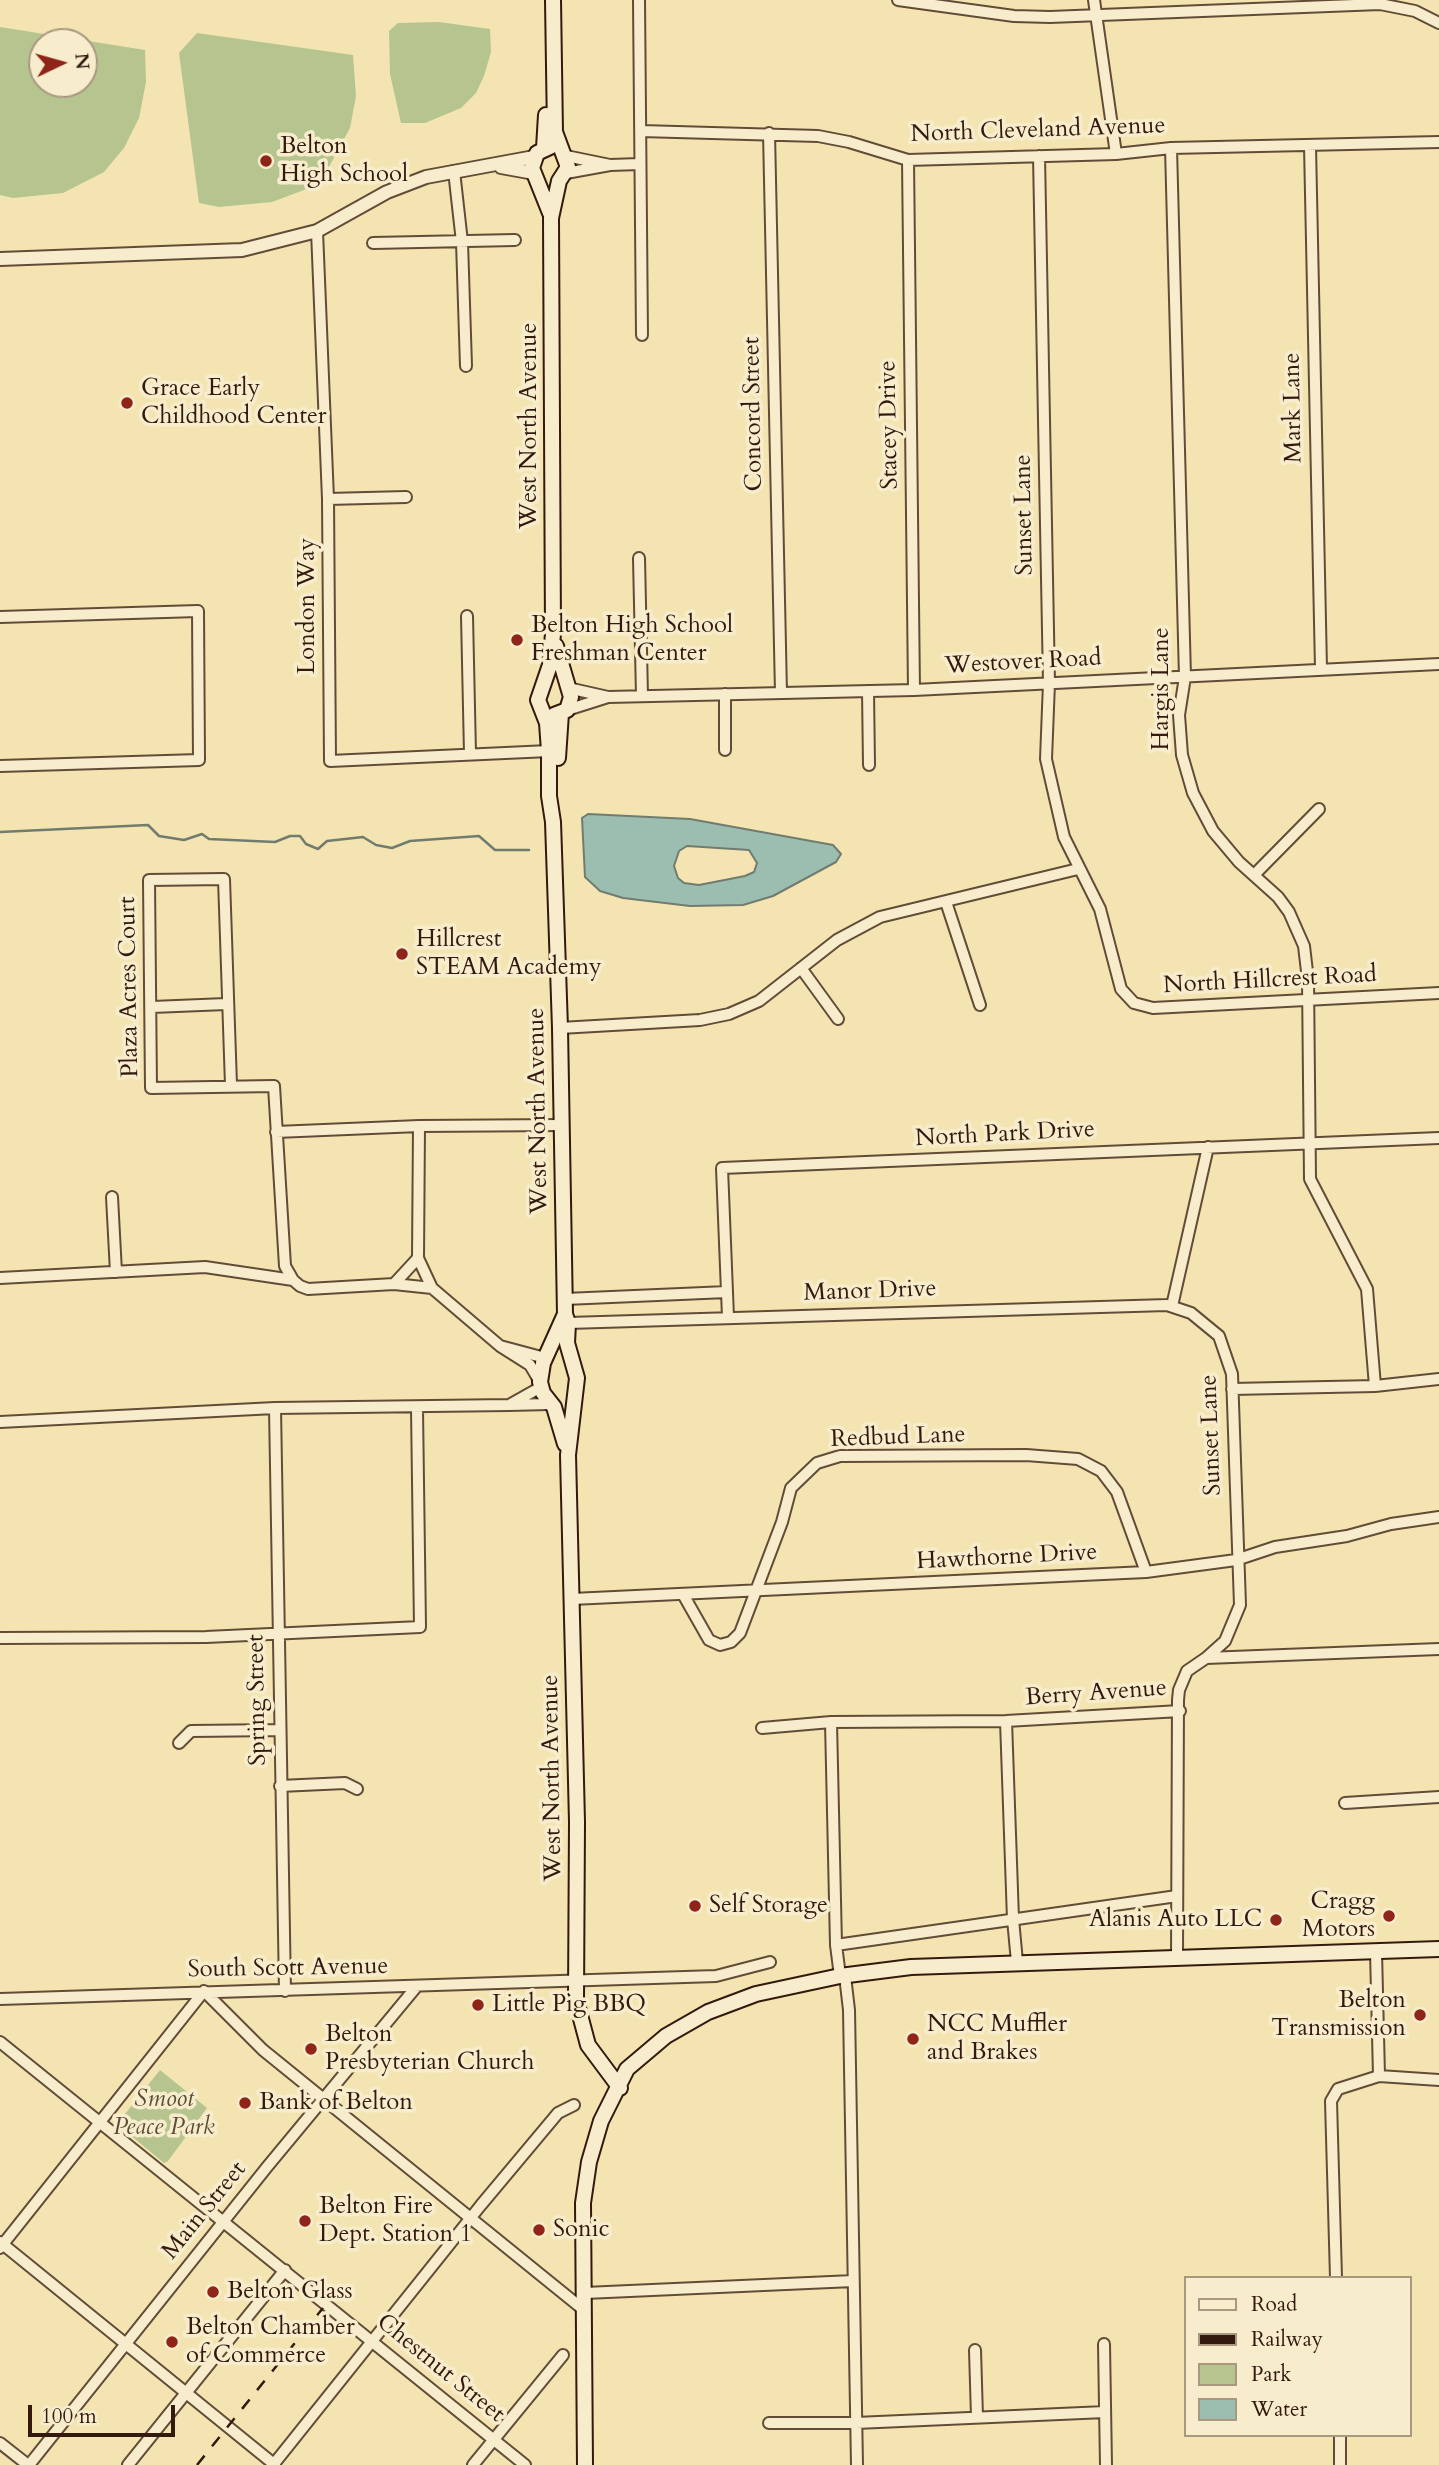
<!DOCTYPE html>
<html>
<head>
<meta charset="utf-8">
<style>
  body { margin:0 }
  #map { position:relative; width:1439px; height:2465px; overflow:hidden; background:#f3e4b1; font-family:Cardo,serif }
  canvas { display:block }
  .legend { position:absolute; left:1184px; top:2276px; width:228px; height:161px; box-sizing:border-box; background:#f7edcc; border:2px solid #a99880; margin:0; padding:9px 12px; list-style:none; font-size:21px; color:#33190e }
  .legend li { display:flex; align-items:center; gap:14px; height:35px }
  .legend b { width:35px; border:2px solid #a99880 }
  .north { position:absolute; left:28px; top:28px; width:70px; height:70px; box-sizing:border-box; background:#f7edcc; border:2px solid #a99880; border-radius:50%; rotate:85deg; font-size:19px; font-weight:700; line-height:28px; text-align:center; color:#33190e }
  .north::after { content:''; display:block; margin:auto; width:24px; height:32px; background:#8f2418; clip-path:polygon(50% 0,100% 100%,50% 72%,0 100%) }
  .scale { position:absolute; left:28px; top:2405px; width:147px; height:32px; box-sizing:border-box; border:4px solid #33190e; border-top:0; padding-left:9px; font-size:21px; line-height:24px; white-space:nowrap; color:#33190e; -webkit-text-stroke:5px #f7edcc; paint-order:stroke }
</style>
</head>
<body>
<div id="map">
<canvas width="1439" height="2465"></canvas>
<ul class="legend">
<li><b style="height:9px;background:#f7edcc"></b>Road</li>
<li><b style="height:9px;background:#33190e"></b>Railway</li>
<li><b style="height:19px;background:#b6c58f"></b>Park</li>
<li><b style="height:19px;background:#9bbeb0"></b>Water</li>
</ul>
<div class="north">N</div>
<div class="scale">100 m</div>
</div>
<script>
const c = document.querySelector('canvas').getContext('2d');
c.lineJoin = 'round';
function paint(path, color) {
  c.fillStyle = color;
  c.fill(path, 'evenodd');
}
function shape(rows) {
  const path = new Path2D();
  for (const r of rows) {
    path.moveTo(r[0], r[1]);
    for (let i = 2; i < r.length; i += 2) path.lineTo(r[i], r[i + 1]);
  }
  return path;
}
function stroke(path, color, width, dash) {
  c.strokeStyle = color;
  c.lineWidth = width;
  c.lineCap = dash ? 'butt' : 'round';
  c.setLineDash(dash || []);
  c.stroke(path);
}
function label(font, color, halo, rows, align = 'center') {
  c.font = font + ' Cardo,serif';
  c.lineWidth = 7;
  c.setLineDash([]);
  c.textBaseline = 'middle';
  c.strokeStyle = halo;
  c.fillStyle = color;
  for (const [text, x, y, turn = 0] of rows) {
    c.save();
    c.translate(x, y);
    c.rotate((+turn || 0) * Math.PI / 180);
    c.textAlign = isNaN(turn) ? turn : align;
    if (halo) c.strokeText(text, 0, 0);
    c.fillText(text, 0, 0);
    c.restore();
  }
}
paint(shape([
  [439,22,490,29,491,52,484,76,476,93,461,108,425,123,401,123,390,74,389,31,398,23],
  [0,27,145,50,146,82,139,118,124,148,104,172,63,193,13,198,0,195],
  [84,42,84,84,42,84,42,42],
  [197,33,353,55,356,96,350,128,324,176,304,190,272,202,219,207,199,203,179,53],
  [160,2070,207,2108,168,2161,164,2163,117,2124]
]), '#b6c58f');
const water = shape([
  [588,814,690,819,833,845,841,854,836,862,773,896,743,905,690,906,623,898,600,891,585,877,582,818,588,814],
  [687,846,749,850,757,863,754,872,745,876,699,885,684,883,678,878,674,866,679,851,687,846]
]);
paint(water, '#9bbeb0');
stroke(water, '#717c6f', 2);
stroke(shape([
  [0,832,148,825,159,836,184,840,202,834,209,839,275,842,290,836,300,836,306,844,318,849,327,841,363,837,376,845,392,848,410,841,479,836,495,850,529,850]
]), '#717c6f', 2.5);
const minor = shape([
  [639,0,642,335],
  [898,0,1014,16,1050,17,1380,4,1415,11,1439,23],
  [1094,0,1116,154],
  [641,131,818,136,849,142,908,160,1116,154,1171,148,1439,142],
  [769,133,781,693],
  [1310,146,1321,669],
  [1171,148,1185,677,1179,715,1182,755,1193,793,1213,831,1239,862,1278,897,1289,912,1304,946,1308,980,1310,1179,1367,1289,1375,1386],
  [566,156,610,165,566,173],
  [1039,156,1049,683,1046,759,1064,837,1100,909,1121,989,1134,1003,1153,1008,1439,993],
  [908,160,914,690],
  [610,165,640,164],
  [454,171,462,242,466,366],
  [317,231,328,499,330,761,549,751],
  [373,243,515,240],
  [328,499,406,497],
  [639,558,642,696],
  [467,616,470,754],
  [0,617,198,611,199,760,0,766],
  [568,688,608,697,914,690,1439,664],
  [868,691,869,765],
  [567,710,608,697],
  [725,750,725,694],
  [1254,875,1319,809],
  [946,902,980,1005],
  [801,968,838,1019],
  [152,1007,226,1004],
  [560,1028,700,1020,729,1014,759,1001,837,940,880,917,1078,869],
  [231,1085,224,879,149,880,151,1088,274,1086,285,1266,293,1280,300,1286,308,1289,394,1284,432,1288],
  [419,1126,418,1258,432,1288,500,1346],
  [276,1132,419,1126,562,1125],
  [112,1197,116,1272],
  [0,1278,205,1267,293,1280],
  [394,1284,418,1258],
  [565,1299,727,1292],
  [1172,1306,1208,1147],
  [728,1317,722,1168,1439,1138],
  [568,1323,1167,1305,1191,1313,1219,1336,1232,1374,1240,1605,1225,1641,1206,1658],
  [540,1382,530,1365,500,1346,545,1358],
  [541,1387,509,1405,549,1404],
  [1232,1389,1375,1386,1439,1379],
  [275,1408,285,1991],
  [0,1422,275,1408,509,1405],
  [684,1596,709,1640,720,1645,731,1642,740,1633,782,1522,791,1488,817,1463,840,1456,1026,1455,1078,1459,1101,1471,1117,1492,1146,1572],
  [572,1599,1146,1572,1236,1560,1275,1547,1347,1536,1391,1524,1439,1517],
  [0,1638,206,1637,420,1627,417,1409],
  [1006,1721,1013,1919,1017,1962],
  [831,1722,836,1945,840,1976],
  [762,1728,831,1722,1006,1721,1180,1711],
  [179,1743,191,1731,279,1730],
  [280,1786,345,1783,357,1789],
  [1345,1803,1439,1797],
  [836,1945,1177,1896],
  [1177,1959,1178,1700,1179,1690,1187,1671,1206,1658,1439,1649],
  [845,1976,849,2010,857,2465],
  [0,1999,716,1976,770,1962],
  [0,2042,525,2465],
  [1379,2076,1439,2080],
  [0,2242,275,2465],
  [0,2248,204,1991,263,2050,584,2310],
  [1336,2278,1331,2101,1338,2089,1379,2076,1376,1951],
  [585,2293,853,2281],
  [1104,2344,1106,2465],
  [975,2350,977,2417],
  [769,2423,856,2423,1105,2412],
  [1340,2435,1340,2465],
  [0,2443,28,2465],
  [29,2465,267,2167,417,1986],
  [128,2465,285,2270],
  [273,2465,481,2205,558,2113,574,2105],
  [473,2465,563,2355]
]);
const tertiary = shape([
  [501,167,534,173],
  [0,259,242,250,317,231,387,192,426,177,534,157]
]);
const secondary = shape([
  [553,0,555,132,568,167,559,181,551,218,553,634,550,665,538,700,547,723,549,751,549,796,553,822,560,1028,565,1314,568,1323,567,1343,577,1378,568,1455,577,1822,576,2000,588,2045,620,2088],
  [544,148,546,115],
  [550,213,532,168,537,153,550,147],
  [554,715,567,710,571,697,556,646],
  [558,758,561,713],
  [565,1444,554,1407,543,1393,540,1382,543,1363,565,1314],
  [585,2465,583,2203,589,2162,601,2121,627,2069,666,2036,708,2012,756,1994,840,1976,911,1967,1439,1949]
]);
stroke(minor, '#634c37', 14);
stroke(tertiary, '#634c37', 16);
stroke(secondary, '#33190e', 18);
stroke(minor, '#f7edcc', 10);
stroke(tertiary, '#f7edcc', 12);
stroke(secondary, '#f7edcc', 14);
stroke(shape([
  [197,2465,323,2308]
]), '#33190e', 2.5, [12, 12]);
for (const [x, y, r, color] of [
  [266,161,7,"#8f2418"],
  [127,403,7,"#8f2418"],
  [517,640,7,"#8f2418"],
  [402,954,7,"#8f2418"],
  [695,1906,7,"#8f2418"],
  [1389,1916,7,"#8f2418"],
  [1276,1920,7,"#8f2418"],
  [478,2005,7,"#8f2418"],
  [1420,2015,7,"#8f2418"],
  [913,2039,7,"#8f2418"],
  [311,2049,7,"#8f2418"],
  [245,2103,7,"#8f2418"],
  [305,2221,7,"#8f2418"],
  [539,2230,7,"#8f2418"],
  [213,2292,7,"#8f2418"],
  [172,2342,7,"#8f2418"]
]) {
  const dot = new Path2D();
  dot.arc(x, y, r, 0, 2 * Math.PI);
  c.fillStyle = color;
  c.fill(dot);
  stroke(dot, '#f7edcc', 2.5);
}
label('24px', '#33190e', '#f7edcc', [
  ["North Cleveland Avenue",1038,131,-2],
  ["Mark Lane",1294,408,-91],
  ["Concord Street",754,414,-91],
  ["Stacey Drive",890,425,-91],
  ["West North Avenue",530,426,-90],
  ["Sunset Lane",1025,515,-91],
  ["London Way",308,606,-90],
  ["Westover Road",1023,663,-3],
  ["Hargis Lane",1162,689,-90],
  ["North Hillcrest Road",1270,981,-3],
  ["Plaza Acres Court",130,987,-91],
  ["West North Avenue",539,1111,-91],
  ["North Park Drive",1005,1135,-3],
  ["Manor Drive",870,1292,-2],
  ["Sunset Lane",1212,1435,-92],
  ["Redbud Lane",898,1438,-2],
  ["Hawthorne Drive",1007,1558,-3],
  ["Berry Avenue",1096,1694,-4],
  ["Spring Street",258,1700,-91],
  ["West North Avenue",553,1778,-91],
  ["South Scott Avenue",288,1969,-1],
  ["Main Street",205,2211,-51],
  ["Chestnut Street",440,2369,39]
]);
label('24px', '#33190e', '#f7edcc', [
  ["Belton",280,147],
  ["High School",280,175],
  ["Grace Early",141,389],
  ["Childhood Center",141,417],
  ["Belton High School",531,626],
  ["Freshman Center",531,654],
  ["Hillcrest",416,940],
  ["STEAM Academy",416,968],
  ["Cragg",1375,1902,"right"],
  ["Motors",1375,1930,"right"],
  ["Self Storage",709,1906],
  ["Alanis Auto LLC",1262,1920,"right"],
  ["Belton",1406,2001,"right"],
  ["Transmission",1406,2029,"right"],
  ["Little Pig BBQ",492,2005],
  ["NCC Muffler",927,2025],
  ["and Brakes",927,2053],
  ["Belton",325,2035],
  ["Presbyterian Church",325,2063],
  ["Bank of Belton",259,2103],
  ["Belton Fire",319,2207],
  ["Dept. Station 1",319,2235],
  ["Sonic",553,2230],
  ["Belton Glass",227,2292],
  ["Belton Chamber",186,2328],
  ["of Commerce",186,2356]
], 'left');
label('italic 24px', '#5a4d35', '#f7edcc', [
  ["Smoot",164,2100],
  ["Peace Park",164,2128]
]);
</script>
</body>
</html>
